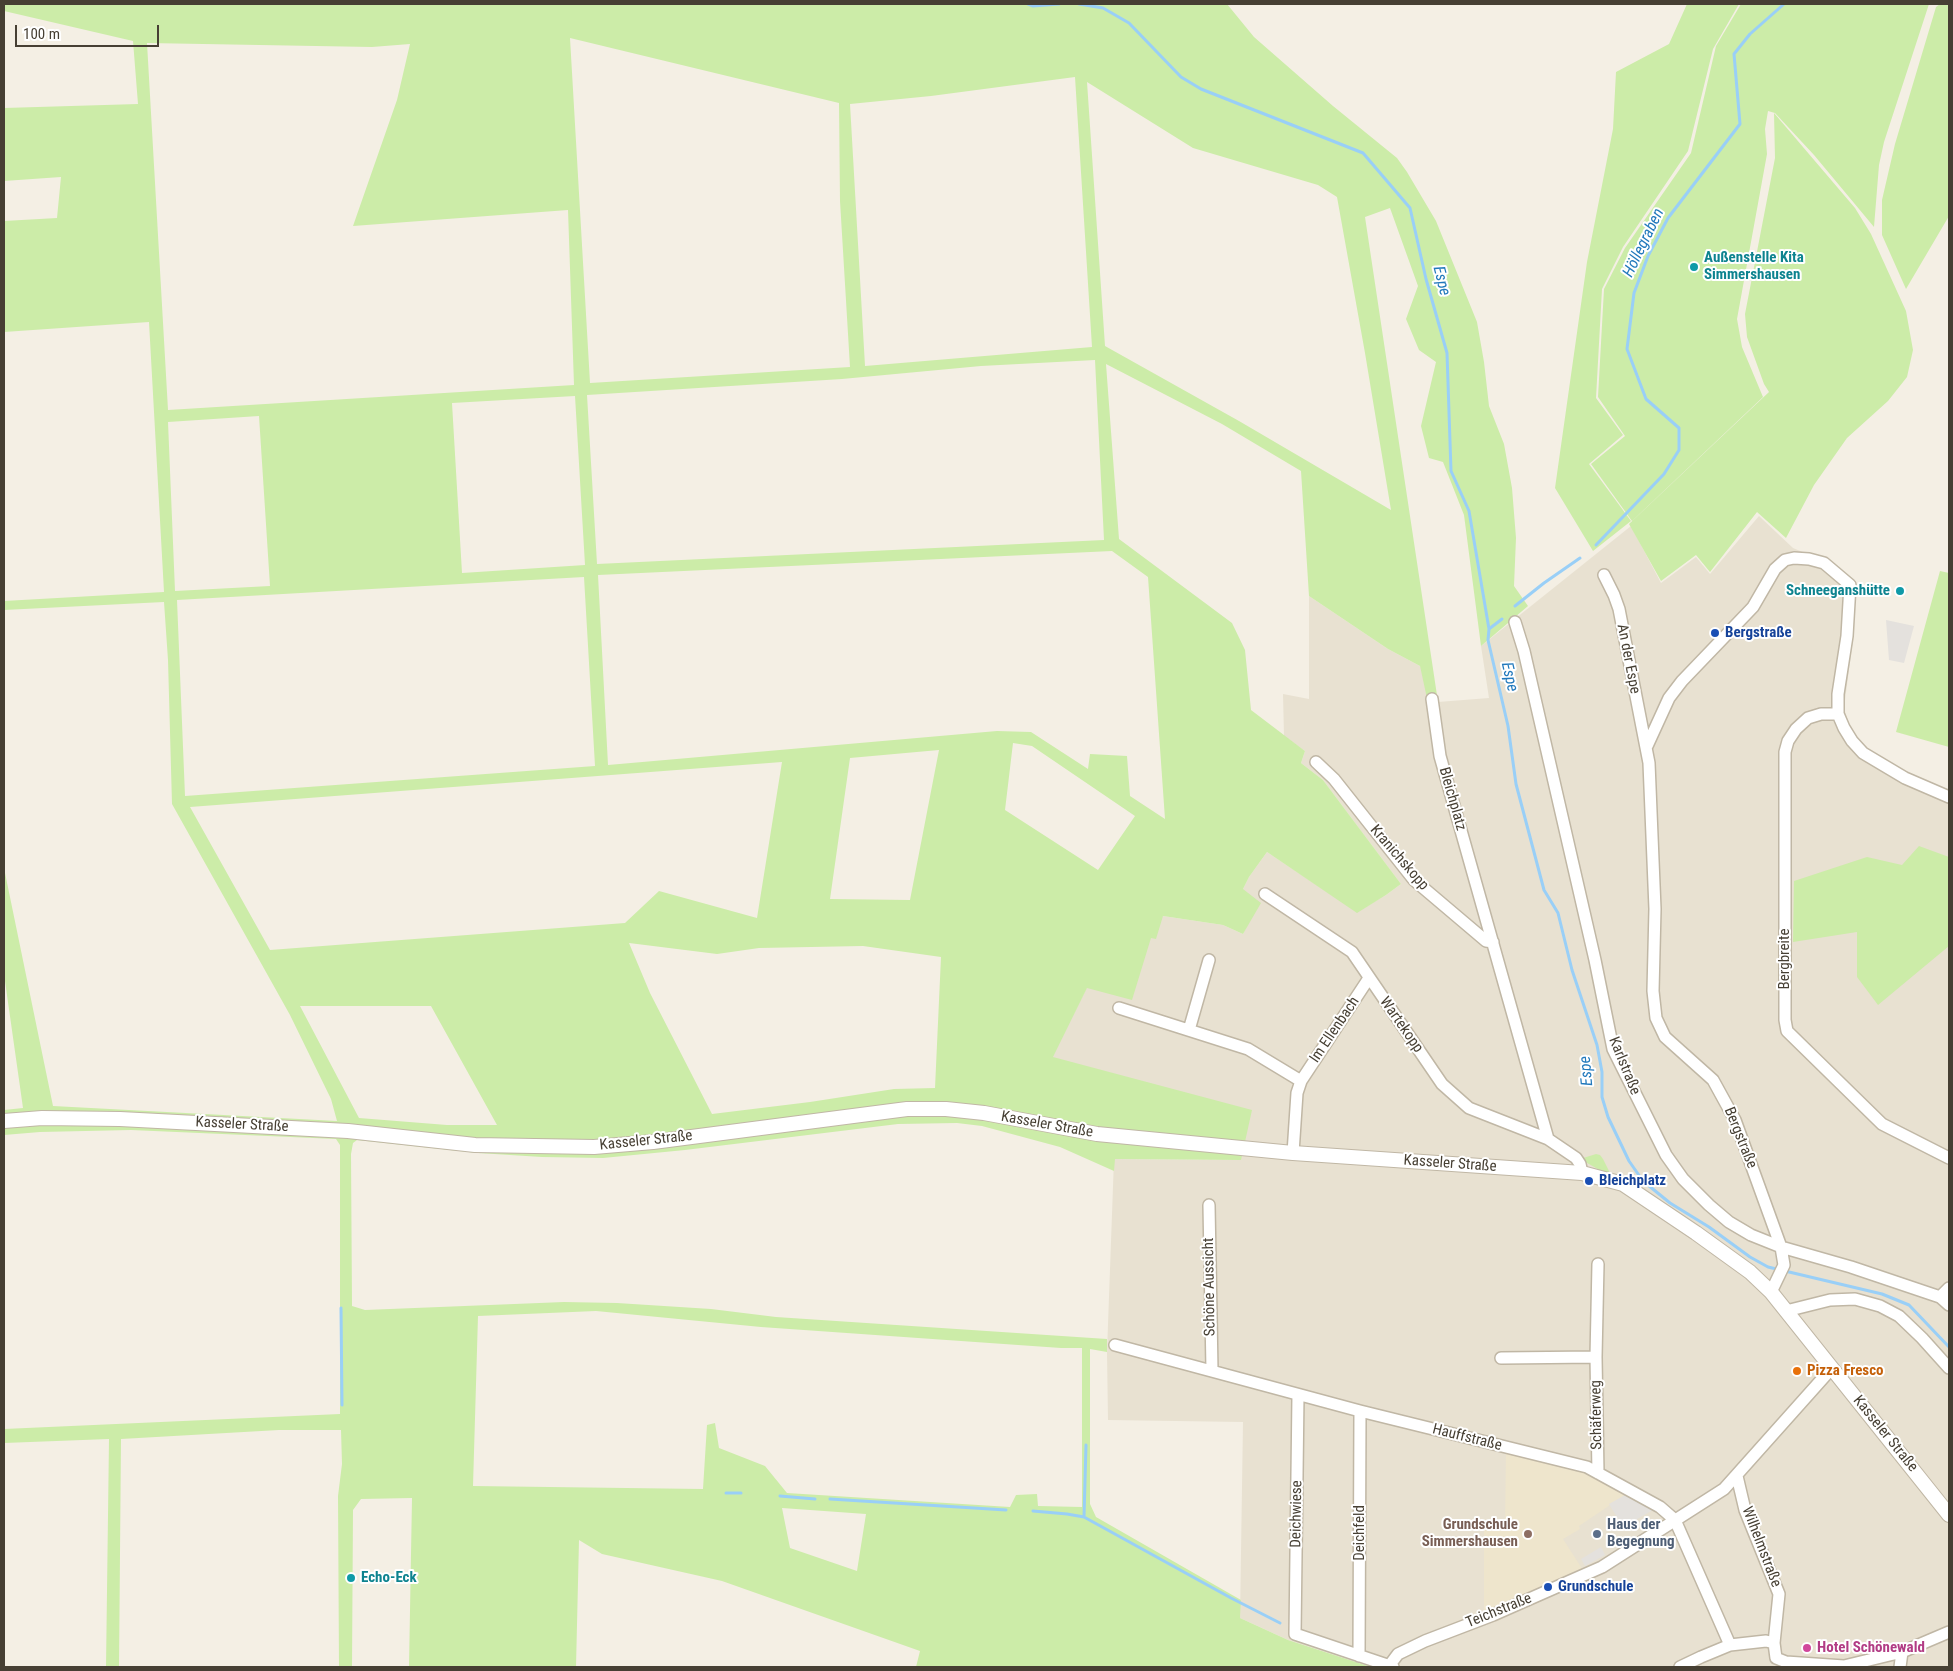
<!DOCTYPE html>
<html>
<head>
<meta charset="utf-8">
<style>
  body { margin:0 }
  #map { position:relative; width:1953px; height:1671px; overflow:hidden; background:#f4efe4; font-family:"Roboto Condensed",sans-serif }
  canvas { display:block }
  .frame { position:absolute; inset:0; border:5px solid #463f33; pointer-events:none }
  .scale { position:absolute; left:15px; top:25px; width:144px; height:22px; box-sizing:border-box; border:2px solid #463f33; border-top:0; padding-left:6px; font-size:15px; line-height:18px; white-space:nowrap; color:#463f33; -webkit-text-stroke:4px #fff; paint-order:stroke }
</style>
</head>
<body>
<div id="map">
<canvas width="1953" height="1671"></canvas>
<div class="frame"></div>
<div class="scale">100 m</div>
</div>
<script>
const c = document.querySelector('canvas').getContext('2d');
c.lineJoin = 'round';
function paint(path, color) {
  c.fillStyle = color;
  c.fill(path, 'evenodd');
}
function shape(rows) {
  const path = new Path2D();
  for (const r of rows) {
    path.moveTo(r[0], r[1]);
    for (let i = 2; i < r.length; i += 2) path.lineTo(r[i], r[i + 1]);
  }
  return path;
}
function stroke(path, color, width, dash) {
  c.strokeStyle = color;
  c.lineWidth = width;
  c.lineCap = dash ? 'butt' : 'round';
  c.setLineDash(dash || []);
  c.stroke(path);
}
function label(font, color, halo, rows, align = 'center') {
  c.font = font + ' "Roboto Condensed",sans-serif';
  c.lineWidth = 4;
  c.setLineDash([]);
  c.textBaseline = 'middle';
  c.strokeStyle = halo;
  c.fillStyle = color;
  for (const [text, x, y, turn = 0] of rows) {
    c.save();
    c.translate(x, y);
    c.rotate((+turn || 0) * Math.PI / 180);
    c.textAlign = isNaN(turn) ? turn : align;
    if (halo) c.strokeText(text, 0, 0);
    c.fillText(text, 0, 0);
    c.restore();
  }
}
paint(shape([
  [1759,516,1793,548,1824,561,1855,587,1853,639,1844,708,1849,724,1857,738,1866,749,1913,780,1949,794,1949,1667,1371,1667,1288,1640,1240,1618,1243,1422,1108,1420,1107,1352,1114,1159,1240,1160,1052,1057,1087,987,1163,916,1223,925,1243,934,1248,923,1243,889,1249,877,1267,852,1357,912,1386,895,1401,884,1323,780,1301,763,1305,751,1284,736,1283,694,1309,699,1309,596,1388,649,1420,666,1438,702,1489,698,1481,646,1631,526,1661,583,1696,557,1710,574]
]), '#e8e1d1');
paint(shape([
  [1506,1450,1588,1472,1625,1495,1579,1526,1580,1529,1563,1539,1583,1570,1484,1612,1484,1528,1505,1528]
]), '#eee5cc');
paint(shape([
  [4,4,1227,4,1254,37,1333,106,1397,158,1407,172,1436,221,1477,322,1484,362,1489,406,1504,444,1512,488,1516,538,1514,586,1528,606,1481,646,1464,515,1443,462,1429,458,1421,426,1436,362,1419,350,1406,319,1418,286,1390,208,1365,217,1438,702,1428,703,1420,666,1388,649,1309,596,1301,471,1222,424,1106,364,1119,539,1232,623,1245,650,1251,710,1305,751,1301,763,1323,780,1401,884,1386,895,1357,913,1267,852,1249,877,1243,889,1261,903,1243,934,1223,925,1163,916,1156,939,1151,938,1132,1000,1087,988,1053,1057,1252,1110,1241,1160,1115,1159,1114,1171,1060,1147,982,1126,957,1123,898,1124,685,1150,603,1158,542,1157,478,1153,357,1140,353,1143,351,1154,352,1306,365,1310,564,1302,617,1303,711,1309,776,1317,1107,1339,1107,1352,1090,1349,1090,1504,1096,1517,1241,1600,1240,1618,1288,1640,1371,1667,916,1667,920,1651,722,1581,602,1554,579,1540,576,1667,409,1667,412,1498,361,1499,353,1510,352,1667,339,1667,338,1496,342,1464,341,1430,279,1430,121,1439,119,1667,106,1667,109,1439,4,1443,4,1429,340,1414,340,1145,336,1139,131,1130,40,1132,4,1135,4,1110,23,1108,4,974,4,868,53,1106,337,1121,331,1099,290,1015,172,804,168,660,164,602,4,610,4,601,164,592,149,322,4,332,4,221,57,218,61,177,4,181,4,108,138,104,133,41,4,11],
  [570,38,839,103,840,201,850,367,590,383],
  [147,43,372,47,410,44,397,100,353,226,568,210,574,385,168,410],
  [1075,77,1092,347,865,366,850,104,931,96],
  [1087,82,1193,148,1318,185,1337,197,1365,353,1391,510,1239,421,1105,346],
  [1095,360,1104,540,597,564,587,395,842,379,981,366],
  [575,396,585,565,462,573,452,403],
  [259,416,270,586,175,591,168,422],
  [1112,551,1148,577,1165,819,1130,796,1127,756,1090,754,1088,769,1031,732,997,731,608,765,598,575],
  [584,577,595,766,185,796,177,600],
  [1013,743,1032,746,1135,816,1098,870,1005,810],
  [939,750,910,900,830,899,850,758],
  [782,762,757,918,659,891,625,923,270,950,190,807],
  [629,943,717,954,759,948,863,946,941,957,935,1088,894,1089,810,1102,712,1114,650,993],
  [300,1006,431,1006,497,1125,447,1125,359,1118],
  [596,1311,761,1327,1061,1348,1082,1348,1082,1507,1038,1506,1037,1494,1016,1495,1010,1507,787,1493,765,1466,719,1448,715,1423,707,1425,703,1489,473,1486,478,1316],
  [782,1508,866,1514,857,1571,790,1548],
  [1687,4,1739,4,1713,49,1688,151,1623,247,1602,289,1596,398,1623,435,1589,464,1631,521,1593,551,1555,488,1587,262,1613,129,1616,72,1669,44],
  [1741,4,1929,4,1884,142,1879,165,1874,227,1814,155,1775,113,1768,111,1765,129,1767,154,1737,319,1742,347,1763,397,1632,521,1591,464,1625,436,1598,397,1604,289,1625,248,1691,153,1716,46],
  [1940,4,1949,5,1949,216,1906,289,1882,235,1882,200,1895,144,1936,7],
  [1774,113,1855,208,1871,234,1906,311,1913,350,1907,377,1888,401,1847,438,1814,485,1786,538,1757,512,1710,572,1696,555,1661,581,1629,524,1769,392,1764,384,1747,337,1745,314,1775,158],
  [1940,571,1949,573,1949,747,1896,732],
  [1919,846,1949,857,1949,946,1878,1005,1857,977,1857,932,1793,942,1794,881,1867,857,1902,865],
  [1596,1154,1600,1155,1603,1159,1612,1177,1580,1159]
]), '#cceca8');
paint(shape([
  [1886,620,1914,626,1904,663,1889,660],
  [1625,1495,1653,1510,1623,1527,1609,1504],
  [1601,1547,1605,1555,1585,1566,1581,1559]
]), '#e4e1dd');
stroke(shape([
  [1028,4,1033,6,1059,4],
  [1079,4,1103,8,1129,23,1181,77,1201,89,1363,153,1410,208,1426,279,1447,353,1451,471,1469,511,1489,629,1488,640,1508,726,1516,784,1544,890,1558,913,1572,970,1597,1045,1602,1072,1602,1097,1608,1117,1629,1161,1643,1181,1670,1203,1709,1227,1750,1257,1768,1267,1882,1294,1909,1305,1949,1347],
  [1596,545,1664,474,1679,450,1679,428,1646,399,1627,349,1634,293,1648,256,1668,218,1740,124,1734,54,1750,34,1784,4],
  [1515,606,1544,583,1580,558],
  [1489,629,1502,619],
  [341,1308,342,1405],
  [726,1493,741,1493],
  [780,1496,815,1499],
  [830,1499,1006,1510],
  [1033,1511,1067,1514,1084,1517,1231,1598,1280,1623],
  [1084,1517,1086,1445]
]), '#99cff7', 3);
const minor = shape([
  [1604,575,1614,595,1619,609,1649,763,1655,909,1653,991,1656,1018,1665,1037,1713,1080,1735,1120,1781,1247,1784,1265,1771,1292],
  [1515,622,1524,651,1595,960,1613,1049,1666,1155,1683,1179,1709,1205,1729,1222,1751,1235,1781,1247,1851,1267,1940,1297,1949,1305],
  [1432,699,1440,756,1548,1139],
  [1838,714,1821,714,1808,718,1796,729,1788,741,1785,752,1785,1020,1787,1031,1882,1124,1949,1158],
  [1647,746,1669,698,1682,681,1753,607,1775,569,1785,560,1794,558,1809,559,1824,563,1850,585,1847,636,1838,694,1838,714,1844,728,1852,741,1863,753,1905,778,1949,797],
  [1316,762,1334,779,1414,880,1486,941,1493,942],
  [1265,894,1352,952,1442,1084,1469,1108,1548,1139,1576,1158,1580,1164,1582,1173],
  [1119,1008,1248,1049,1301,1081],
  [1189,1030,1209,960],
  [1293,1153,1297,1093,1301,1081,1369,978],
  [1209,1205,1212,1370],
  [1940,1297,1949,1288],
  [1786,1311,1830,1300,1855,1299,1880,1306,1899,1316,1922,1338,1949,1368],
  [1115,1345,1360,1411,1587,1467,1660,1507,1675,1520,1730,1645],
  [1501,1358,1596,1357],
  [1298,1395,1295,1634,1393,1667],
  [1598,1473,1596,1357,1598,1264],
  [1737,1476,1745,1510,1779,1594,1774,1643],
  [1359,1656,1360,1411],
  [1389,1666,1398,1654,1425,1641,1493,1615,1602,1567,1724,1489,1832,1368],
  [1680,1667,1701,1657,1730,1645,1766,1641,1774,1643,1776,1658,1786,1662,1844,1666,1902,1652,1949,1632],
  [1900,1667,1902,1652]
]);
const tertiary = shape([
  [4,1121,42,1118,120,1119,348,1131,475,1145,594,1147,653,1142,907,1109,946,1109,984,1113,1097,1134,1293,1153,1582,1173,1623,1184,1696,1233,1750,1272,1771,1292,1949,1515]
]);
stroke(minor, '#c0b7a5', 14);
stroke(tertiary, '#c0b7a5', 16);
stroke(minor, '#fff', 11);
stroke(tertiary, '#fff', 14);
for (const [x, y, r, color] of [
  [1694,267,5,"#0f9aa8"],
  [1900,591,5,"#0f9aa8"],
  [1715,633,5,"#1a4fb4"],
  [1589,1181,5,"#1a4fb4"],
  [1797,1371,5,"#e8710a"],
  [1528,1534,5,"#8d6e63"],
  [1597,1534,5,"#5c6f8a"],
  [351,1578,5,"#0f9aa8"],
  [1548,1587,5,"#1a4fb4"],
  [1807,1648,5,"#d1479c"]
]) {
  const dot = new Path2D();
  dot.arc(x, y, r, 0, 2 * Math.PI);
  c.fillStyle = color;
  c.fill(dot);
  stroke(dot, '#fff', 2);
}
label('bold 15px', '#0d838f', '#fff', [
  ["Außenstelle Kita",1704,258],
  ["Simmershausen",1704,275],
  ["Schneeganshütte",1890,591,"right"],
  ["Echo-Eck",361,1578]
], 'left');
label('bold 15px', '#164399', '#fff', [
  ["Bergstraße",1725,633],
  ["Bleichplatz",1599,1181],
  ["Grundschule",1558,1587]
], 'left');
label('15px', '#463f33', '#fff', [
  ["An der Espe",1628,659,79],
  ["Bleichplatz",1452,799,74],
  ["Kranichskopp",1399,858,49],
  ["Bergbreite",1785,959,-90],
  ["Wartekopp",1401,1025,55],
  ["Im Ellenbach",1335,1030,-56],
  ["Karlstraße",1624,1066,68],
  ["Kasseler Straße",242,1125,3],
  ["Kasseler Straße",1047,1125,10],
  ["Bergstraße",1740,1138,68],
  ["Kasseler Straße",646,1141,-6],
  ["Kasseler Straße",1450,1164,4],
  ["Schöne Aussicht",1210,1287,-91],
  ["Schäferweg",1597,1415,-91],
  ["Kasseler Straße",1885,1434,51],
  ["Hauffstraße",1467,1438,14],
  ["Deichwiese",1297,1514,-89],
  ["Deichfeld",1360,1533,-90],
  ["Wilhelmstraße",1761,1547,69],
  ["Teichstraße",1499,1611,-22]
]);
label('bold 15px', '#c56008', '#fff', [
  ["Pizza Fresco",1807,1371]
], 'left');
label('bold 15px', '#785e54', '#fff', [
  ["Grundschule",1518,1525],
  ["Simmershausen",1518,1542]
], 'right');
label('bold 15px', '#4e5e75', '#fff', [
  ["Haus der",1607,1525],
  ["Begegnung",1607,1542]
], 'left');
label('bold 15px', '#b23c85', '#fff', [
  ["Hotel Schönewald",1817,1648]
], 'left');
label('italic 16px', '#2279bc', '#fff', [
  ["Höllegraben",1644,243,-64],
  ["Espe",1441,281,76],
  ["Espe",1509,677,77],
  ["Espe",1587,1071,-95]
]);
</script>
</body>
</html>
